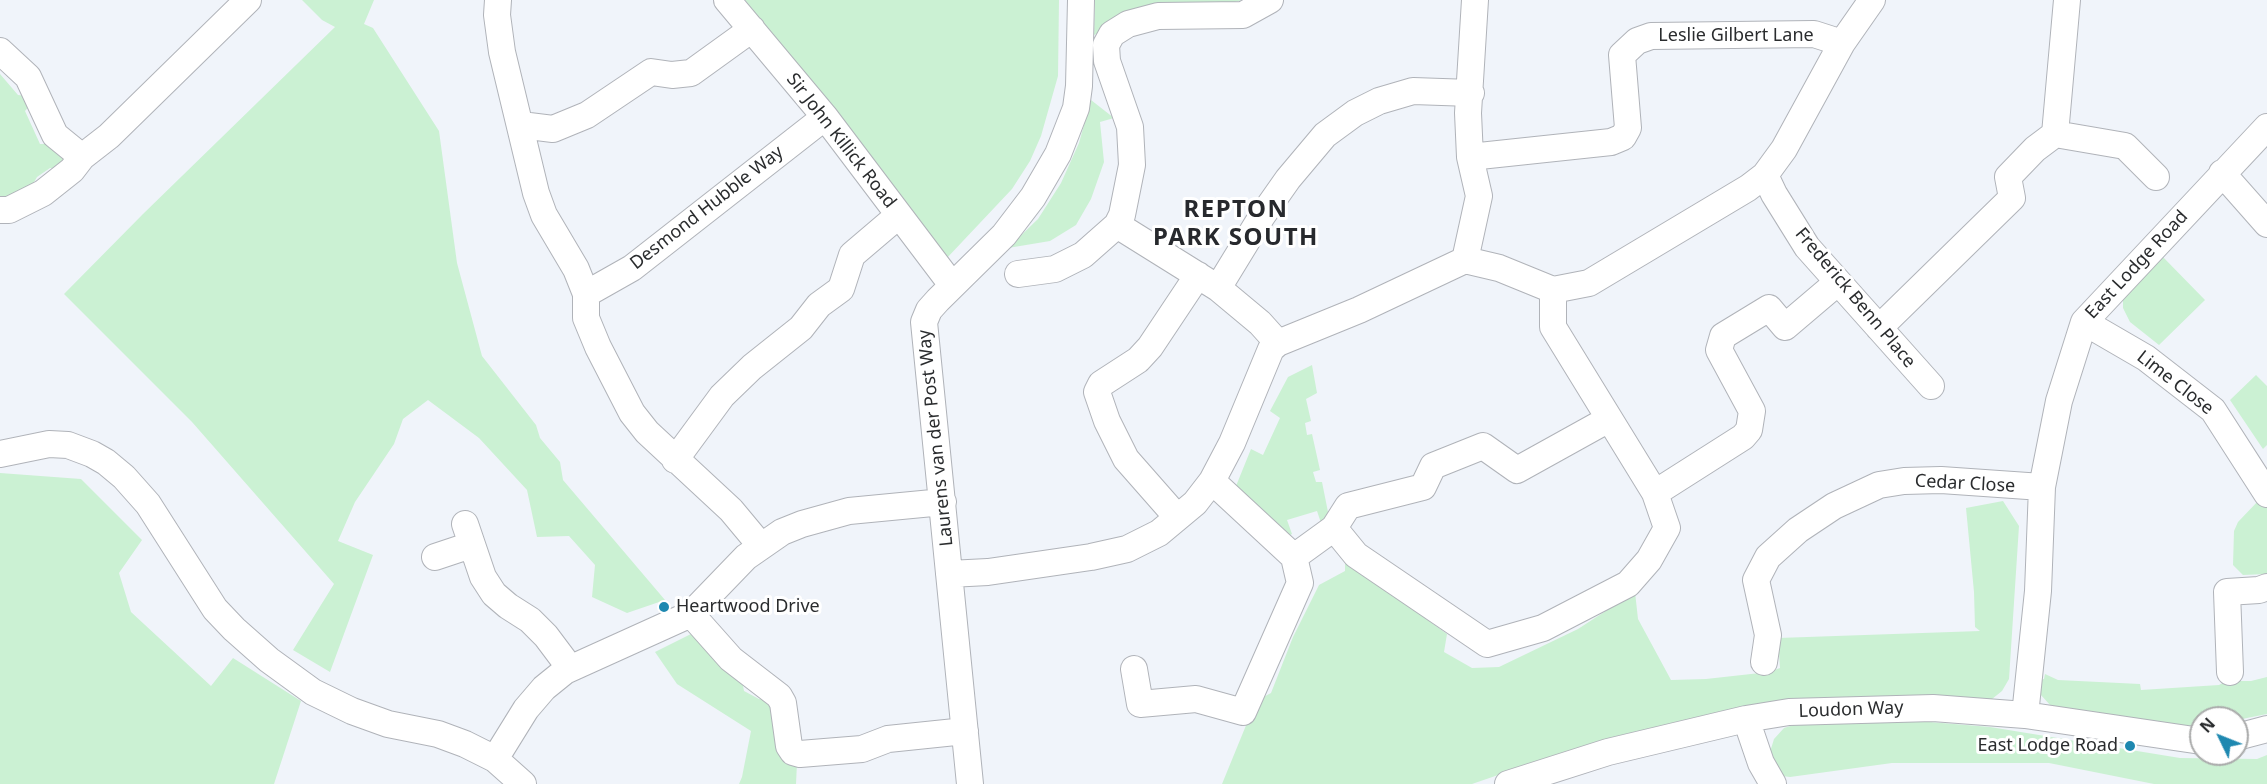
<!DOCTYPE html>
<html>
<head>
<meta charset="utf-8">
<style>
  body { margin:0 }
  #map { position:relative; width:2267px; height:784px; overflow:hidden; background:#f0f4fa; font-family:"Noto Sans",sans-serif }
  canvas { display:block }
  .north { position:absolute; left:2189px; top:706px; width:60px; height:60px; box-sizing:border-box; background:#fff; border:2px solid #aaabab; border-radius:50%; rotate:313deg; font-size:16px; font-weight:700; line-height:24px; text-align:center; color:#2a2c2e }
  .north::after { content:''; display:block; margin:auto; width:21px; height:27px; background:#1e88b0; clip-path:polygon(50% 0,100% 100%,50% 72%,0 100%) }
</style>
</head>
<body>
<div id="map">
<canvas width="2267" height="784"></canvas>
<div class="north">N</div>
</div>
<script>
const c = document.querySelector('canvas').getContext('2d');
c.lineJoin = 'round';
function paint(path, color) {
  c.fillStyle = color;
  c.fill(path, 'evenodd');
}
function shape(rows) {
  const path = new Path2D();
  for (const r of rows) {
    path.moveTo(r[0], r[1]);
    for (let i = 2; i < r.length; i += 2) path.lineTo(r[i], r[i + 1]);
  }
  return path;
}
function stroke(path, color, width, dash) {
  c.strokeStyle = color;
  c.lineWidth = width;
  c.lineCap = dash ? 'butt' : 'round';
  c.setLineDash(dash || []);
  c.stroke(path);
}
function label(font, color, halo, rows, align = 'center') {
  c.font = font + ' "Noto Sans",sans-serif';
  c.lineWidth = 6;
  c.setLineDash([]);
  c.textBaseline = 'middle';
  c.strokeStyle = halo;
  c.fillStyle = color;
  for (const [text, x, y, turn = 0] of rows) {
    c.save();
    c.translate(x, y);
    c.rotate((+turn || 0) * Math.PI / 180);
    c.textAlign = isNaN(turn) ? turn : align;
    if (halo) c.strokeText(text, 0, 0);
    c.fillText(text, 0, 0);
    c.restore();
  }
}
paint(shape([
  [302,0,374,0,364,24,373,28,439,131,457,263,482,356,536,425,540,438,560,462,563,480,665,600,627,613,592,597,595,565,569,536,537,537,527,490,479,438,428,400,403,419,394,444,355,502,338,541,373,555,330,672,293,650,334,584,192,422,64,294,143,214,335,27,322,20],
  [745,0,1059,0,1058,76,1041,136,1030,161,1012,189,946,259],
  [1095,0,1242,0,1203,11,1156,9,1094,35],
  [0,74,18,95,28,96,32,103,25,111,40,144,53,144,66,157,61,170,50,168,37,177,28,193,0,200],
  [1091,100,1114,118,1100,122,1104,162,1091,199,1076,225,1050,241,1008,248,1038,219,1061,183,1079,143],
  [2215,201,2162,256,2205,300,2159,345,2130,322,2123,308,2123,299,2206,204],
  [1312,365,1317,393,1306,399,1311,421,1305,423,1307,435,1312,434,1320,470,1313,472,1316,482,1322,482,1330,522,1322,526,1317,511,1287,520,1292,534,1282,539,1236,486,1251,449,1263,455,1280,418,1270,411,1288,377],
  [2256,375,2267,386,2267,445,2263,449,2230,400],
  [0,473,81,479,142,540,119,573,131,612,211,686,233,658,301,701,274,784,0,784],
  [2259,500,2267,507,2267,574,2243,575,2233,565,2234,531,2238,522],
  [2003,501,2019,526,2009,679,2002,691,1987,703,1937,698,1785,699,1681,721,1533,763,1472,784,1222,784,1256,701,1271,693,1293,637,1319,585,1345,571,1345,560,1447,634,1444,652,1472,668,1499,667,1578,629,1635,592,1638,619,1671,680,1706,679,1769,672,1780,668,1778,638,1980,631,1975,627,1974,592,1966,508],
  [695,632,742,680,744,691,759,699,770,700,797,763,796,784,739,784,742,777,751,731,677,684,655,652],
  [2045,674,2058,680,2140,684,2141,690,2219,685,2226,681,2251,681,2267,677,2267,714,2237,720,2237,718,2201,718,2201,731,2051,706,2040,694,2037,680,2044,679],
  [1906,720,1990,727,2180,758,2257,759,2267,755,2267,784,2154,784,2049,763,1892,763,1790,777,1782,776,1773,765,1770,752,1774,739,1784,728,1806,721]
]), '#cbf1d3');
const minor = shape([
  [498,0,497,15,502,52,536,193,544,215,576,269,586,294,586,318,598,347,632,413,647,432,731,510,761,546],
  [727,0,825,117,952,285],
  [0,51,28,77,55,135,82,157,72,170,43,193,9,210,0,210],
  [521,125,553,129,587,115,651,72,672,75,691,73,752,29],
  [2055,134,2125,146,2156,177],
  [82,157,109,136,248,0],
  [1470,157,1611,142,1623,137,1628,128,1622,55,1637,41,1651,36,1814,34,1842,43],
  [2222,173,2267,224],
  [1765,175,1774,194,1807,247,1931,386],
  [1117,225,1218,288,1260,323,1278,343],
  [1465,260,1479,196,1470,157,1468,113,1475,0],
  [1018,274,1055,269,1083,255,1117,225,1122,215,1132,165,1130,127,1107,61,1106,45,1112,34,1128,24,1158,16,1243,15,1270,0],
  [1218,288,1262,216,1288,179,1325,135,1355,113,1379,101,1413,91,1471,93],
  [586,294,632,268,825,117],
  [2084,322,2146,358,2213,410,2267,494],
  [1879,328,2012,198,2008,177,2035,149,2055,134,2067,0],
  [0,454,49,444,68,445,92,454,106,462,124,477,148,504,215,609,234,629,269,660,313,692,352,711,388,724,438,734,465,744,495,759,523,784],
  [675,460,722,396,752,367,801,328,819,305,841,289,852,255,899,215],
  [1655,493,1743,437,1749,430,1752,411,1719,350,1723,336,1769,308,1785,327,1838,282],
  [1177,517,1126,459,1107,421,1097,392,1101,384,1138,360,1150,347,1198,275],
  [465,524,483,577,494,594,508,606,530,620,546,636,570,668],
  [1334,528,1356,555,1487,644,1543,628,1628,584,1649,560,1667,528,1655,493,1553,327,1553,290],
  [435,557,471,545],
  [1294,557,1334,528,1348,506,1423,487,1433,466,1483,446,1517,470,1609,419],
  [949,574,988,572,1091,557,1127,549,1159,533,1195,503,1212,481,1232,443,1271,349,1278,343,1359,310,1465,260,1499,268,1553,290,1589,283,1748,188,1765,175,1784,149,1842,43,1872,0],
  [691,614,731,659,779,696,783,703,789,746,793,752,800,754,862,749,888,739,965,731],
  [1764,662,1768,635,1756,580,1768,557,1798,530,1834,506,1879,485,1904,481,1941,480,2042,487],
  [1134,669,1140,704,1196,699,1243,712,1300,583,1294,557,1212,481],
  [2230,672,2227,592,2259,590,2267,587],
  [2025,715,2038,591,2042,487,2059,401,2084,322,2267,127],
  [1746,719,1761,763,1773,784],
  [2237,737,2267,729],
  [495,759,526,709,544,688,565,671,691,614,746,557,782,532,802,524,849,511,943,502],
  [970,784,924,322,929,310,938,300,1004,235,1033,197,1058,154,1076,108,1079,86,1081,0],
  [1508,784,1608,752,1746,719,1789,712,1933,708,2025,715,2201,741]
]);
stroke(minor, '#b0b3b9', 28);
stroke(minor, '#fff', 26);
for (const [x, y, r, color] of [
  [664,607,6,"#1e88b0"],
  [2130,746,6,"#1e88b0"]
]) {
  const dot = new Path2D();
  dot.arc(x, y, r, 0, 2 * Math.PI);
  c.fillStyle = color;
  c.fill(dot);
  stroke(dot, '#fff', 2);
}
label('18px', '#2a2c2e', '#fff', [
  ["Leslie Gilbert Lane",1736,36],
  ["Sir John Killick Road",841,141,52],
  ["Desmond Hubble Way",707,208,-38],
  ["East Lodge Road",2137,265,-47],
  ["Frederick Benn Place",1855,298,50],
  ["Lime Close",2175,383,38],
  ["Laurens van der Post Way",936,438,-96],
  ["Cedar Close",1965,484,3],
  ["Loudon Way",1851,710,-2]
]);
label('18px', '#2a2c2e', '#fff', [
  ["Heartwood Drive",676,607],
  ["East Lodge Road",2118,746,"right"]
], 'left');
c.letterSpacing = '1.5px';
label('bold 24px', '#27292d', '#fff', [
  ["REPTON",1236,210],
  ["PARK SOUTH",1236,238]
]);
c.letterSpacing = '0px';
</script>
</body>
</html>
